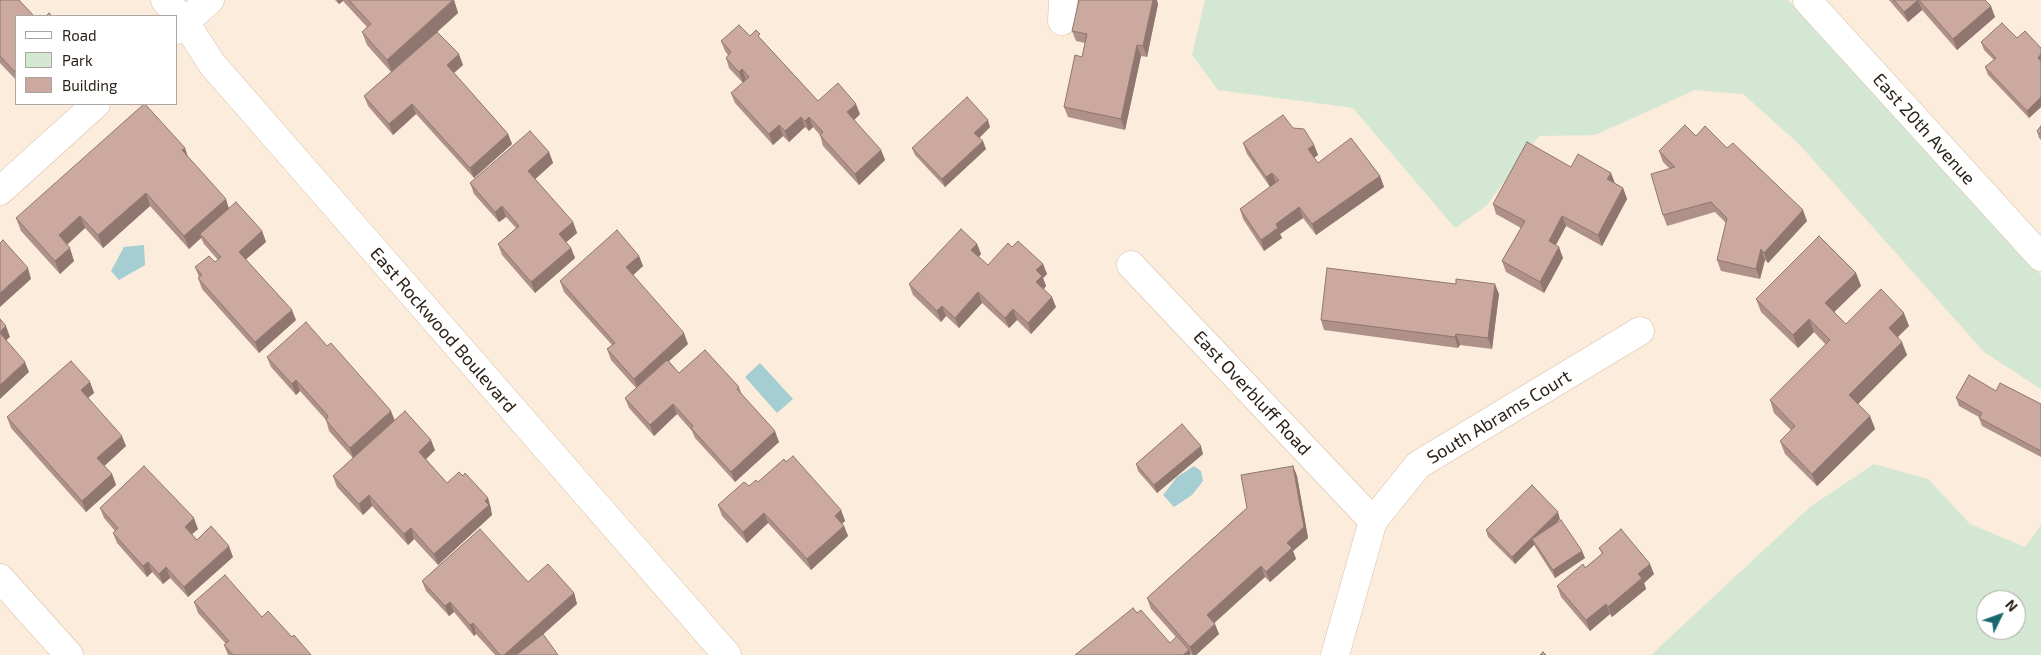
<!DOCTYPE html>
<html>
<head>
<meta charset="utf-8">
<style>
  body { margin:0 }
  #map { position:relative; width:2041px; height:655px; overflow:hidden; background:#fbecdc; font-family:"Exo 2",sans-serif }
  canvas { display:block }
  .legend { position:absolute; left:15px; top:15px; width:162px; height:90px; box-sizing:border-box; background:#fff; border:1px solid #aaa7a3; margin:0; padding:6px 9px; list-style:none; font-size:15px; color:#2b2218 }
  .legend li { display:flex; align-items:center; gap:10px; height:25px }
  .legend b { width:25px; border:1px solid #aaa7a3 }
  .north { position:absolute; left:1976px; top:590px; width:50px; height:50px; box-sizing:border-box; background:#fff; border:1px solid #aaa7a3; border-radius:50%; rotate:48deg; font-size:14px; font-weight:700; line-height:20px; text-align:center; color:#2b2218 }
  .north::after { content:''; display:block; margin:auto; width:18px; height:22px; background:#1b6770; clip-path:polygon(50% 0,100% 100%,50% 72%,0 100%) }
</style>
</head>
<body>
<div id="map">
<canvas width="2041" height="655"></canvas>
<ul class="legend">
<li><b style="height:6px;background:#fff"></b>Road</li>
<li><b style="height:14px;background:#d3e7d3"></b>Park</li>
<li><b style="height:14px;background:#cca99f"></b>Building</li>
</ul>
<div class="north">N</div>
</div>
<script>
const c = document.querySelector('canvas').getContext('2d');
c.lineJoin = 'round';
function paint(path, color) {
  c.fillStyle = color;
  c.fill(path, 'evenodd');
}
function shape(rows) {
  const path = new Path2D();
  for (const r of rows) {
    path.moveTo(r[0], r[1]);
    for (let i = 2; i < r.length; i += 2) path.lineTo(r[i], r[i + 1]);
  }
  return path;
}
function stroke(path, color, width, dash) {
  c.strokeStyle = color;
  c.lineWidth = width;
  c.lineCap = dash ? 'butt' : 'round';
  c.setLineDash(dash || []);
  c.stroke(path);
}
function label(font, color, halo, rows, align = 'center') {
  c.font = font + ' "Exo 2",sans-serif';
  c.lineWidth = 4;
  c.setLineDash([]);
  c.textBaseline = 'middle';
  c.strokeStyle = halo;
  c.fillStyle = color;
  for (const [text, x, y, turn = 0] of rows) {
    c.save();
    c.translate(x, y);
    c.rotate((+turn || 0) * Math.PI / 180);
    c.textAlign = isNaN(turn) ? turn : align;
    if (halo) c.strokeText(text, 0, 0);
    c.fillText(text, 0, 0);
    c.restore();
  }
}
paint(shape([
  [1205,0,1788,0,2041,275,2041,389,1984,352,1799,144,1743,94,1695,90,1595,135,1539,136,1486,206,1455,228,1353,108,1218,90,1192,55],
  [1874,464,1928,479,1970,524,2025,547,2041,525,2041,655,1651,655,1810,507],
  [1986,600,2016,600,2016,630,1986,630]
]), '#d3e7d3');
paint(shape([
  [144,245,145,265,119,280,111,271,124,247],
  [760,363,793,399,777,413,745,377],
  [1194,466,1201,471,1203,481,1192,495,1174,507,1163,495,1177,477]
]), '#a5ced2');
const minor = shape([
  [165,0,185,22,212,64,727,655],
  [1807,0,2041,257],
  [1062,21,1063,0],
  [176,30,210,0],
  [0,191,96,104],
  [1131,265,1373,521],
  [0,578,69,655],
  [1335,655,1373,521,1418,465,1640,331]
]);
stroke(minor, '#d8bfa6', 29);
stroke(minor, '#fff', 28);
paint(shape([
  [0,0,16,16,16,80,0,63],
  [335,0,454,0,458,13,437,32,463,65,454,73,508,134,512,144,474,178,416,114,393,135,368,106,364,96,391,72,367,45,362,32,367,27,343,1,339,4],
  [1889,0,1985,0,1995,17,1957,50,1922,10,1908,22],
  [1158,4,1147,57,1141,56,1125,130,1068,117,1064,107,1082,57,1085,43,1076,41,1072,31],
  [750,36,762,40,818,101,860,114,854,120,881,150,885,160,859,185,823,146,820,135,813,127,809,131,805,127,789,142,783,136,773,145,735,103,731,93,743,83,729,68,726,58,728,55,725,51,721,41],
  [2017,38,2041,48,2041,107,2029,118,1988,75,1985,67,1994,60,1984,50,1981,42],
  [2041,126,2041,140,2039,138,2037,131],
  [990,127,979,138,986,149,945,187,915,155,912,148],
  [1293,128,1314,145,1318,155,1314,158,1318,163,1380,176,1384,187,1316,235,1303,218,1280,234,1282,238,1264,251,1243,219,1240,209,1270,187,1247,154,1243,143],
  [1696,136,1727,148,1807,221,1768,263,1765,260,1760,279,1721,271,1717,260,1726,223,1715,212,1667,226,1663,215,1670,169,1663,162,1659,151],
  [185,148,188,157,229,208,262,231,266,242,246,259,296,320,259,353,202,289,198,278,199,277,195,267,215,262,218,260,204,244,201,238,189,249,150,206,103,248,85,228,67,245,74,261,60,274,21,231,16,218],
  [549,152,553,163,535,179,573,222,577,233,566,242,571,248,575,258,535,293,502,255,498,244,516,228,506,217,499,222,474,194,470,183],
  [1571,167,1615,183,1623,188,1627,199,1602,246,1566,226,1556,245,1563,258,1544,293,1506,272,1502,261,1521,228,1496,214,1493,204],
  [977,244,981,254,979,257,988,265,1012,247,1043,264,1047,274,1043,278,1046,286,1044,289,1056,307,1031,334,1017,320,1009,328,982,303,959,328,946,316,941,322,913,295,909,284],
  [639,256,643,266,633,275,688,344,669,361,679,373,739,387,742,395,779,442,735,482,695,438,692,431,677,414,654,436,629,408,625,398,636,388,611,360,607,349,612,345,564,292,560,281],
  [1856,273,1861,286,1834,312,1846,324,1909,326,1898,337,1907,355,1858,404,1870,416,1875,429,1817,486,1785,454,1780,441,1791,430,1774,413,1770,400,1826,345,1814,332,1798,348,1761,312,1756,299],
  [1456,284,1499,294,1492,349,1460,345,1458,348,1324,330,1321,320],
  [267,357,395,420,435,450,426,459,447,483,463,476,488,498,491,509,491,510,492,515,438,565,414,539,408,545,372,506,363,515,337,487,333,476,353,458,329,431,326,420,300,391,296,395,271,367],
  [90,382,94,393,88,398,126,446,104,466,112,474,116,485,86,512,11,428,7,417],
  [1996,391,2041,404,2041,457,1982,426,1979,418,1979,417,1959,406,1956,398],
  [1203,454,1157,493,1138,471,1136,464],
  [786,462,841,510,845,521,842,524,844,526,848,536,811,570,768,523,747,543,722,516,718,505,758,482],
  [1293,466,1297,476,1308,538,1293,551,1296,559,1270,582,1265,577,1214,623,1219,634,1196,655,1192,655,1190,653,1075,655,1137,613,1170,643,1176,637,1151,609,1147,598],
  [100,508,198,529,192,534,197,540,233,557,188,597,170,578,163,584,152,572,147,577,117,543,113,533,115,531,104,518],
  [1560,519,1556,523,1585,558,1555,578,1534,545,1515,564,1488,537,1486,530],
  [1599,548,1654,574,1644,583,1646,589,1612,617,1610,614,1590,631,1561,597,1557,586,1585,568,1602,554],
  [422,581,528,582,574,593,577,604,541,636,558,655,495,655,476,634,474,636,454,612,449,616,426,591],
  [194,602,262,617,292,637,311,655,228,655,224,645,226,644,198,613]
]), '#af9189');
paint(shape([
  [337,0,343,0,343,1,339,4],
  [454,0,458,13,392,73,387,60],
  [1153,0,1157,0,1158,4,1147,57,1143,46],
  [1918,0,1922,10,1908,22,1904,12],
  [1991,6,1995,17,1957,50,1953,39],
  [1137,45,1141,56,1125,130,1121,119],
  [459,54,463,65,451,75,447,65],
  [2041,54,2041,64,2038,58],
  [742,69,746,80,743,83,739,72],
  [2041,97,2041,107,2029,118,2027,111],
  [412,104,416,114,393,135,389,124],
  [856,104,860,114,851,123,847,112],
  [801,117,805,127,789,142,785,131],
  [809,117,813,127,809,131,805,121],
  [988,120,990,127,977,140,974,133],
  [779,125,783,136,773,145,769,134],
  [508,134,512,144,474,178,470,168],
  [983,141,986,149,945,187,942,179],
  [1314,145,1318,155,1312,159,1308,149],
  [185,148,189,161,182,150],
  [881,150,885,160,859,185,855,174],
  [549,152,553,163,532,182,528,171],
  [1272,173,1276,183,1270,187,1266,177],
  [1611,173,1615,183,1607,179],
  [1380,176,1384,187,1316,235,1312,224],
  [1623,188,1627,199,1602,246,1598,235],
  [146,193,150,206,103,248,98,235],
  [226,199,230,212,200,234,201,238,189,249,184,236],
  [502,206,506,217,499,222,495,212],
  [1299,207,1303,218,1280,234,1282,238,1264,251,1261,240,1276,224],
  [1803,210,1807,221,1768,263,1764,253],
  [80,216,85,228,63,248,59,235],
  [1562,216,1566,226,1552,252,1549,241],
  [573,222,577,233,563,245,559,234],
  [262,231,266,242,243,262,239,252],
  [977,244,981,254,975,260,971,250],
  [1559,247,1563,258,1544,293,1540,282],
  [70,248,74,261,60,274,55,261],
  [571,248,575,258,535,293,531,282],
  [1761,249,1765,260,1760,279,1756,269],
  [639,256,643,266,630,278,626,267],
  [1043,264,1047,274,1043,278,1046,286,1040,292,1036,282,1036,270],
  [28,268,31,279,0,307,0,293],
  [1856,273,1861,286,1830,316,1825,303],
  [1495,284,1499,294,1492,349,1488,338],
  [978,292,982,303,959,328,955,318],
  [1052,297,1056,307,1031,334,1028,323],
  [942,306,946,316,941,322,937,311],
  [1013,309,1017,320,1009,328,1005,318],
  [292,310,296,320,259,353,255,342],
  [1904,313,1909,326,1893,341,1889,328],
  [1809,319,1814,332,1798,348,1793,335],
  [6,326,10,337,3,343,0,332],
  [684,333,688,344,638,389,634,379],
  [1456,334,1460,345,1458,348,1455,337],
  [1902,342,1907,355,1854,408,1849,395],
  [25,362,29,372,0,399,0,385],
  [296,380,300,391,296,395,292,384],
  [90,382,94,393,85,400,81,390],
  [673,404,677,414,654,436,650,425],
  [391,411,395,421,353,458,350,448],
  [1870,416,1875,429,1817,486,1812,474],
  [775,431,779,442,735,482,731,472],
  [122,436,126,446,101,469,97,458],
  [431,440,435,450,423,462,419,452],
  [1201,446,1203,454,1157,493,1154,485],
  [1293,466,1297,476,1308,538,1293,551,1296,559,1270,582,1266,572,1287,543],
  [112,474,116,485,86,512,82,501],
  [369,495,372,506,363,515,359,504],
  [488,498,491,509,491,510,492,515,438,565,434,554],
  [841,510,845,521,838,526,835,516],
  [1558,512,1560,519,1535,544,1532,539,1534,545,1515,564,1512,557],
  [764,513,768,523,747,543,743,532],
  [194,518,198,529,189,537,185,527],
  [844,526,848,536,811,570,807,559],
  [411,528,414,539,408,545,404,534],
  [229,546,233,557,188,597,184,587],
  [1582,551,1585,558,1555,578,1553,570],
  [148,562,152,572,147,577,143,566],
  [1650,564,1654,574,1644,583,1646,589,1612,617,1608,607,1638,574],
  [1261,566,1265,577,1211,626,1207,615],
  [166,567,170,578,163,584,159,574],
  [574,593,577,604,520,655,504,655],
  [450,602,454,612,449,616,445,606],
  [1606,604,1610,614,1590,631,1586,620],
  [473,623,476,634,474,636,470,625],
  [1215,624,1219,634,1196,655,1193,655,1190,647],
  [1189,650,1191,655,1183,655]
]), '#8f766f');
const building = shape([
  [0,0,19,0,34,16,16,16,16,71,15,72,0,56,0,0],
  [349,0,453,0,387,60,362,32,371,24,349,0],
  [1079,0,1153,0,1143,46,1137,45,1121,119,1064,107,1075,55,1082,57,1087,34,1072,31,1079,0],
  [1894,0,1918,0,1904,12,1894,0],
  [1919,0,1985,0,1991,6,1953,39,1919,0],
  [49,13,52,16,46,16,49,13],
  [2002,23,2017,38,2025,31,2041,48,2041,54,2038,58,2041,61,2041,97,2027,111,1985,67,1996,58,1981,42,2002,23],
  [739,25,750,36,756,30,760,34,758,36,818,101,838,83,856,104,847,112,881,150,855,174,820,135,823,132,809,117,805,121,801,117,785,131,779,125,769,134,731,93,749,77,742,69,739,72,726,58,731,52,721,41,739,25],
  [437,32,459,54,447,65,508,134,470,168,412,104,389,124,364,96,437,32],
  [967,97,988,120,974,133,983,141,942,179,912,148,967,97],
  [144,104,145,104,185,148,182,150,226,199,184,236,146,193,98,235,80,216,59,235,70,248,55,261,16,218,144,104],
  [1283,115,1293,128,1304,129,1314,145,1308,149,1318,163,1351,138,1380,176,1312,224,1299,207,1276,224,1278,228,1261,240,1240,209,1279,180,1272,173,1266,177,1243,143,1283,115],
  [1685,125,1696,136,1705,126,1727,148,1733,143,1803,210,1764,253,1761,249,1756,269,1717,260,1727,218,1711,202,1663,215,1651,174,1675,167,1659,151,1685,125],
  [2041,126,2041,135,2037,131,2041,126],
  [530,131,549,152,528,171,573,222,559,234,571,248,531,282,498,244,519,226,502,206,495,212,470,183,530,131],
  [1527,142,1571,167,1578,154,1611,173,1607,179,1623,188,1598,235,1562,216,1549,241,1559,247,1540,282,1502,261,1525,221,1493,204,1527,142],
  [236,202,262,231,239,252,292,310,255,342,198,278,202,275,195,267,209,256,215,262,221,257,200,234,236,202],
  [961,229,977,244,971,250,988,265,1008,243,1012,247,1018,241,1043,264,1036,270,1042,276,1036,282,1052,297,1028,323,1013,309,1005,318,978,292,955,318,942,306,937,311,909,284,961,229],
  [617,230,639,256,626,267,684,333,634,379,607,349,615,343,560,281,617,230],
  [1819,236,1856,273,1825,303,1846,324,1881,289,1904,313,1889,328,1902,342,1849,395,1870,416,1812,474,1780,441,1795,426,1770,400,1830,340,1809,319,1793,335,1756,299,1819,236],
  [3,240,28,268,0,293,0,243,3,240],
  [1327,268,1456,284,1456,279,1495,284,1488,338,1456,334,1455,337,1321,320,1327,268],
  [0,319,6,326,0,332,0,319],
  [306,322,327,346,331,343,391,411,350,448,326,420,328,416,296,380,292,384,267,357,306,322],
  [0,333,25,362,0,385,0,333],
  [705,350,739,387,737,389,775,431,731,472,691,428,693,426,673,404,650,425,625,398,667,360,679,373,705,350],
  [71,361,90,382,81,390,122,436,97,458,112,474,82,501,7,417,71,361],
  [1969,375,1996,391,2000,383,2041,404,2041,451,1979,418,1982,413,1956,398,1969,375],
  [405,411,431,440,419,452,447,483,459,472,463,476,465,473,488,498,485,501,489,505,434,554,411,528,404,534,369,495,359,504,333,476,405,411],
  [1182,424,1201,446,1154,485,1136,464,1182,424],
  [793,456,841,510,835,516,844,526,807,559,764,513,743,532,718,505,744,482,749,486,756,480,758,482,784,459,786,462,793,456],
  [144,466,194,518,185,527,197,540,211,526,229,546,184,587,166,567,159,574,148,562,143,566,113,533,118,528,100,508,144,466],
  [1293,466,1304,527,1287,543,1292,548,1266,572,1261,566,1207,615,1215,624,1190,647,1147,598,1247,508,1241,475,1293,466],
  [1532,485,1558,512,1512,557,1486,530,1532,485],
  [1561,520,1582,551,1553,570,1532,539,1561,520],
  [480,529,528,582,548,564,574,593,504,655,500,655,473,623,470,625,450,602,445,606,422,581,480,529],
  [1621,529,1650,564,1638,574,1642,578,1608,607,1606,604,1586,620,1557,586,1583,564,1585,568,1603,553,1599,548,1621,529],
  [225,575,262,617,268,611,292,637,294,635,311,655,233,655,224,645,229,641,194,602,225,575],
  [1133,608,1137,613,1141,610,1170,643,1177,636,1189,650,1183,655,1075,655,1133,608],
  [543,634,558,655,516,655,543,634],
  [1543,652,1546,655,1540,655,1543,652]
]);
paint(building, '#cca99f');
stroke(building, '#8f766f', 1);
label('18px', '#2b2218', '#fff', [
  ["East 20th Avenue",1924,129,48],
  ["East Rockwood Boulevard",443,330,49],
  ["East Overbluff Road",1252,393,47],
  ["South Abrams Court",1499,417,-31]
]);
</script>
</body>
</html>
